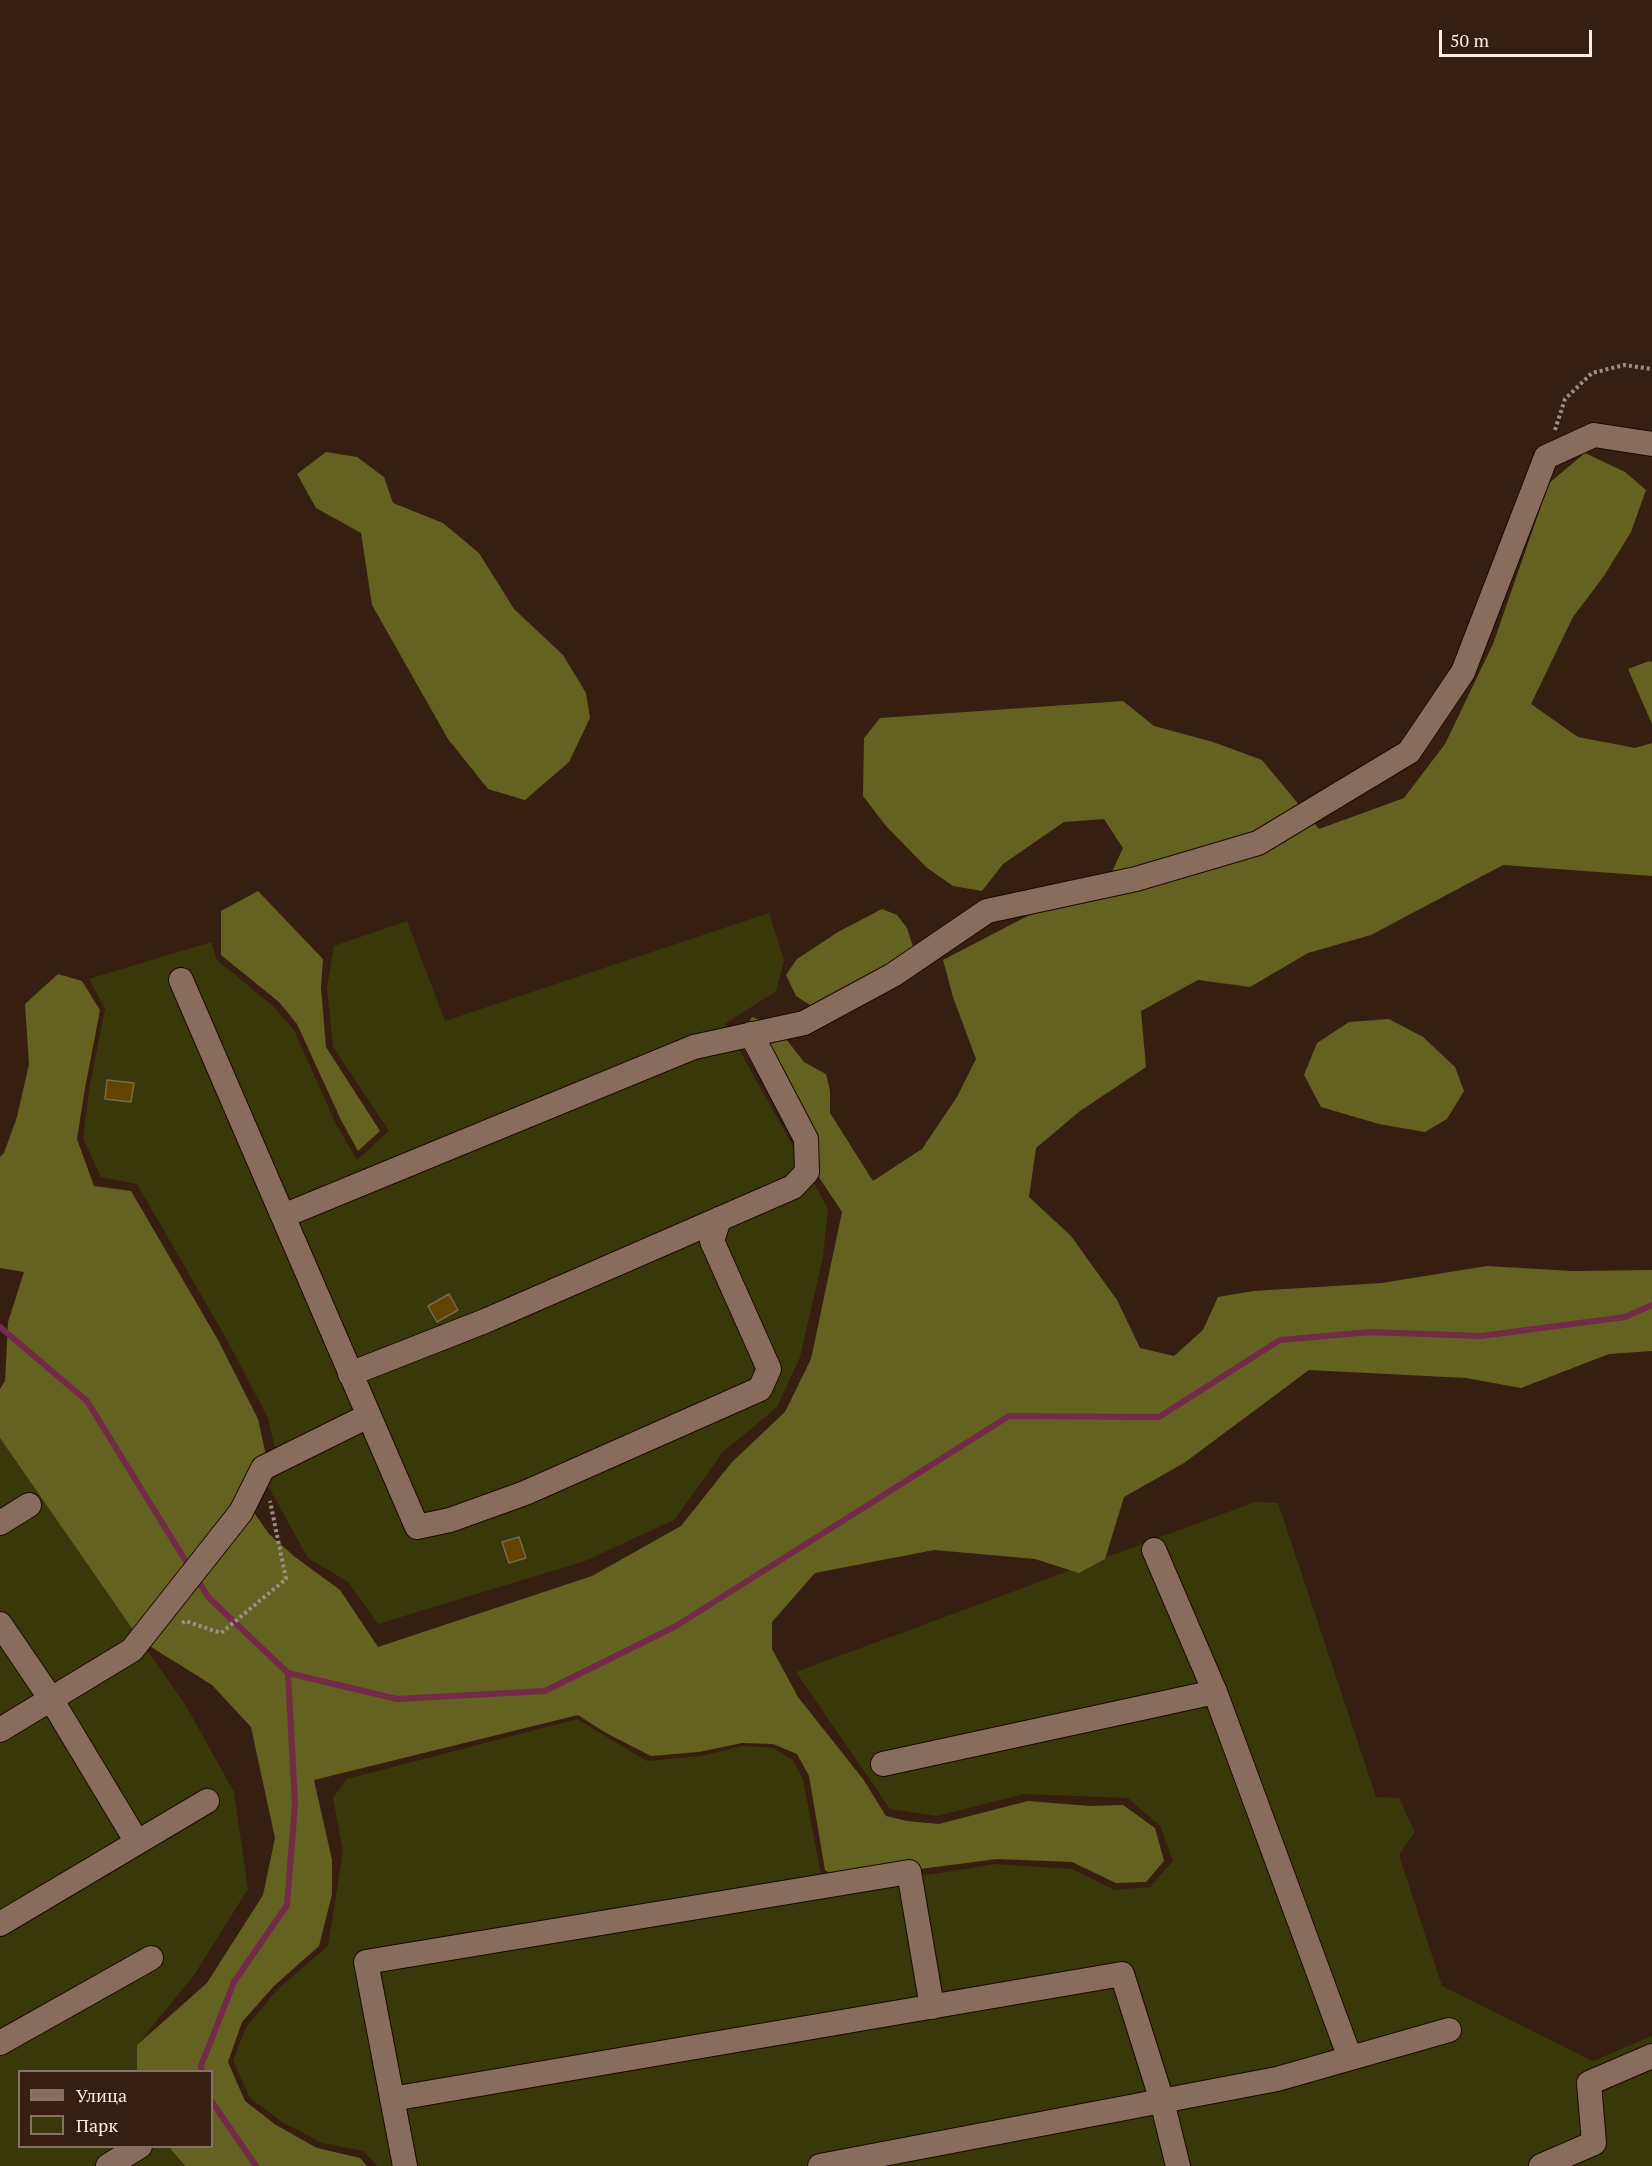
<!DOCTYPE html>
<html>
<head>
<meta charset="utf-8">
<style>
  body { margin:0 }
  #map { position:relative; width:1652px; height:2166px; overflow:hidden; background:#361f10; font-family:"PT Serif",serif }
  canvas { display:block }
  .legend { position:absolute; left:18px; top:2070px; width:195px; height:78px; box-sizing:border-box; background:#361f10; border:2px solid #867165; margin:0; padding:8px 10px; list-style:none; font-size:18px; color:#feede4 }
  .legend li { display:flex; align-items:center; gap:12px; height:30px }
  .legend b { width:30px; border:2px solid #867165 }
  .scale { position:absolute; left:1439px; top:30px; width:153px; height:27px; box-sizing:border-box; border:3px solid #feede4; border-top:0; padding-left:8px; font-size:18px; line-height:21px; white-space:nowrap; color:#feede4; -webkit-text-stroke:4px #361f10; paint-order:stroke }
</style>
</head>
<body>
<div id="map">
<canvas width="1652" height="2166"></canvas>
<ul class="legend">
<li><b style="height:8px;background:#896d5c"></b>Улица</li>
<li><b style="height:16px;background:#39380b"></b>Парк</li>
</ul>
<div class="scale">50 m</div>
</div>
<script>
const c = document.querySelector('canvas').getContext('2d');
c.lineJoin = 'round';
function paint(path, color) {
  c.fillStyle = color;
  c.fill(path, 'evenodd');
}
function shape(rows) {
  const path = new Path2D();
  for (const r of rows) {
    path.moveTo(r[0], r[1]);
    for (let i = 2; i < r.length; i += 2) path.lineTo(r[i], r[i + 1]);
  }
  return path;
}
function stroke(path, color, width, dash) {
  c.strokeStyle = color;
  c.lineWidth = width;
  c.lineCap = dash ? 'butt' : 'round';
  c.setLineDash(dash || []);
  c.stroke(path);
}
paint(shape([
  [769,913,784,960,776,991,725,1024,828,1209,823,1257,800,1357,777,1407,723,1452,674,1520,585,1561,378,1624,348,1582,308,1558,268,1486,279,1465,268,1418,226,1338,137,1184,101,1177,83,1138,89,1090,105,1009,89,979,211,942,217,960,274,1007,294,1030,336,1124,357,1160,389,1131,333,1047,327,988,334,946,407,921,445,1021],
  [0,1438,186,1706,234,1792,248,1889,194,1975,137,2045,137,2071,20,2072,20,2146,169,2147,185,2166,0,2166],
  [1255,1502,1278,1503,1376,1797,1399,1798,1415,1832,1399,1855,1442,1986,1593,2061,1652,2036,1652,2166,377,2166,364,2151,322,2143,282,2122,250,2098,233,2061,246,2027,278,1989,328,1946,343,1851,333,1798,347,1779,577,1719,647,1761,701,1756,742,1746,773,1748,793,1760,803,1779,821,1875,921,1876,996,1864,1072,1869,1114,1890,1150,1887,1173,1861,1160,1826,1128,1798,1024,1794,937,1816,890,1809,796,1672]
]), '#39380b');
paint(shape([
  [326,452,357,457,384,477,393,503,443,523,479,553,514,609,563,655,586,693,590,718,569,762,525,800,488,789,448,739,372,605,361,533,316,508,297,474],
  [1585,453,1625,472,1646,490,1631,532,1604,576,1573,617,1531,704,1578,737,1635,748,1652,743,1652,876,1503,865,1371,935,1308,953,1250,987,1198,980,1141,1011,1146,1067,1080,1111,1036,1148,1029,1197,1071,1236,1117,1300,1140,1348,1174,1356,1203,1330,1218,1297,1253,1291,1382,1283,1487,1266,1572,1271,1652,1270,1652,1351,1609,1354,1521,1388,1466,1378,1309,1370,1184,1463,1124,1497,1105,1559,1079,1573,1035,1559,934,1550,815,1573,772,1622,772,1649,798,1697,863,1779,886,1816,907,1821,939,1824,1028,1801,1090,1806,1123,1805,1155,1828,1164,1861,1146,1882,1116,1883,1072,1862,997,1859,920,1869,846,1885,825,1870,809,1776,797,1754,773,1744,742,1743,699,1752,651,1756,606,1733,578,1715,314,1780,332,1860,332,1894,319,1946,274,1986,242,2022,228,2062,245,2101,276,2125,317,2148,360,2158,367,2166,185,2166,169,2147,212,2146,212,2072,137,2071,137,2045,207,1983,263,1895,275,1838,251,1727,212,1685,140,1640,0,1438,0,1389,5,1381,8,1322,24,1272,0,1268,0,1157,4,1153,17,1117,29,1064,25,1004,58,974,82,981,100,1010,85,1088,77,1139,94,1186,131,1191,218,1340,258,1419,269,1469,244,1498,269,1534,295,1557,340,1590,378,1647,592,1576,681,1526,732,1462,785,1412,811,1359,842,1212,789,1132,739,1040,752,1017,775,1025,804,1062,826,1074,830,1091,830,1113,873,1181,922,1149,957,1097,976,1059,953,997,943,960,1112,872,1123,848,1104,819,1064,822,1003,864,982,891,953,886,926,867,886,826,863,796,864,738,880,718,1123,701,1154,726,1213,742,1262,760,1319,829,1404,798,1445,744,1493,644,1549,483],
  [1649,661,1652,662,1652,724,1628,669],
  [258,891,323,959,321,988,326,1047,380,1131,358,1151,341,1120,297,1024,279,1002,221,955,221,911],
  [882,909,897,915,907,928,913,947,903,960,816,1009,796,996,786,975,797,959,838,932],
  [1389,1019,1423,1037,1455,1067,1464,1091,1447,1119,1425,1132,1379,1124,1321,1107,1304,1075,1317,1043,1349,1022]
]), '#646221');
stroke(shape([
  [0,1327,87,1401,190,1568],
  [195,1576,209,1598,288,1673,397,1699,545,1691,676,1626,1009,1416,1159,1417,1280,1340,1370,1332,1481,1336,1625,1317,1652,1305],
  [202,2072,201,2066,234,1982,287,1905,295,1804,288,1673],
  [212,2102,256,2166]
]), '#732b49', 6);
const building = shape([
  [107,1080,134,1083,131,1102,105,1099,107,1080],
  [449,1294,458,1310,437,1322,428,1306,449,1294],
  [519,1537,526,1558,509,1563,502,1542,519,1537]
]);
paint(building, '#624300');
stroke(building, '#79694e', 1.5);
const minor = shape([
  [181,980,417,1527,450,1520,525,1493,760,1389,769,1369,712,1241,719,1219],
  [283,1216,694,1047,804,1023,893,975,987,911,1136,879,1258,843,1409,752,1463,672,1546,457,1594,435,1652,444],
  [350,1374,485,1321,793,1187,807,1172,806,1139,751,1034],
  [0,1523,29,1505],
  [1154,1550,1215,1692,1350,2058],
  [0,1624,51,1699,137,1842],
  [0,1730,132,1650,241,1512,263,1468,368,1416],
  [883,1764,1215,1692],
  [0,1924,207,1801],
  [0,2043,151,1958],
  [392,2099,1122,1974,1162,2101,1178,2166],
  [108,2166,140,2146],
  [405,2166,366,1962,909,1872,932,2007],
  [820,2166,1277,2079,1449,2030],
  [1541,2166,1594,2143,1589,2083,1652,2056]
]);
stroke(minor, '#1d0800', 26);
stroke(shape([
  [1555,430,1565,399,1592,373,1624,365,1652,369],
  [182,1623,185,1621,221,1633,286,1579,270,1501]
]), '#a18d82', 4, [3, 3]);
stroke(minor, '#896d5c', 24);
</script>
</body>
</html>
